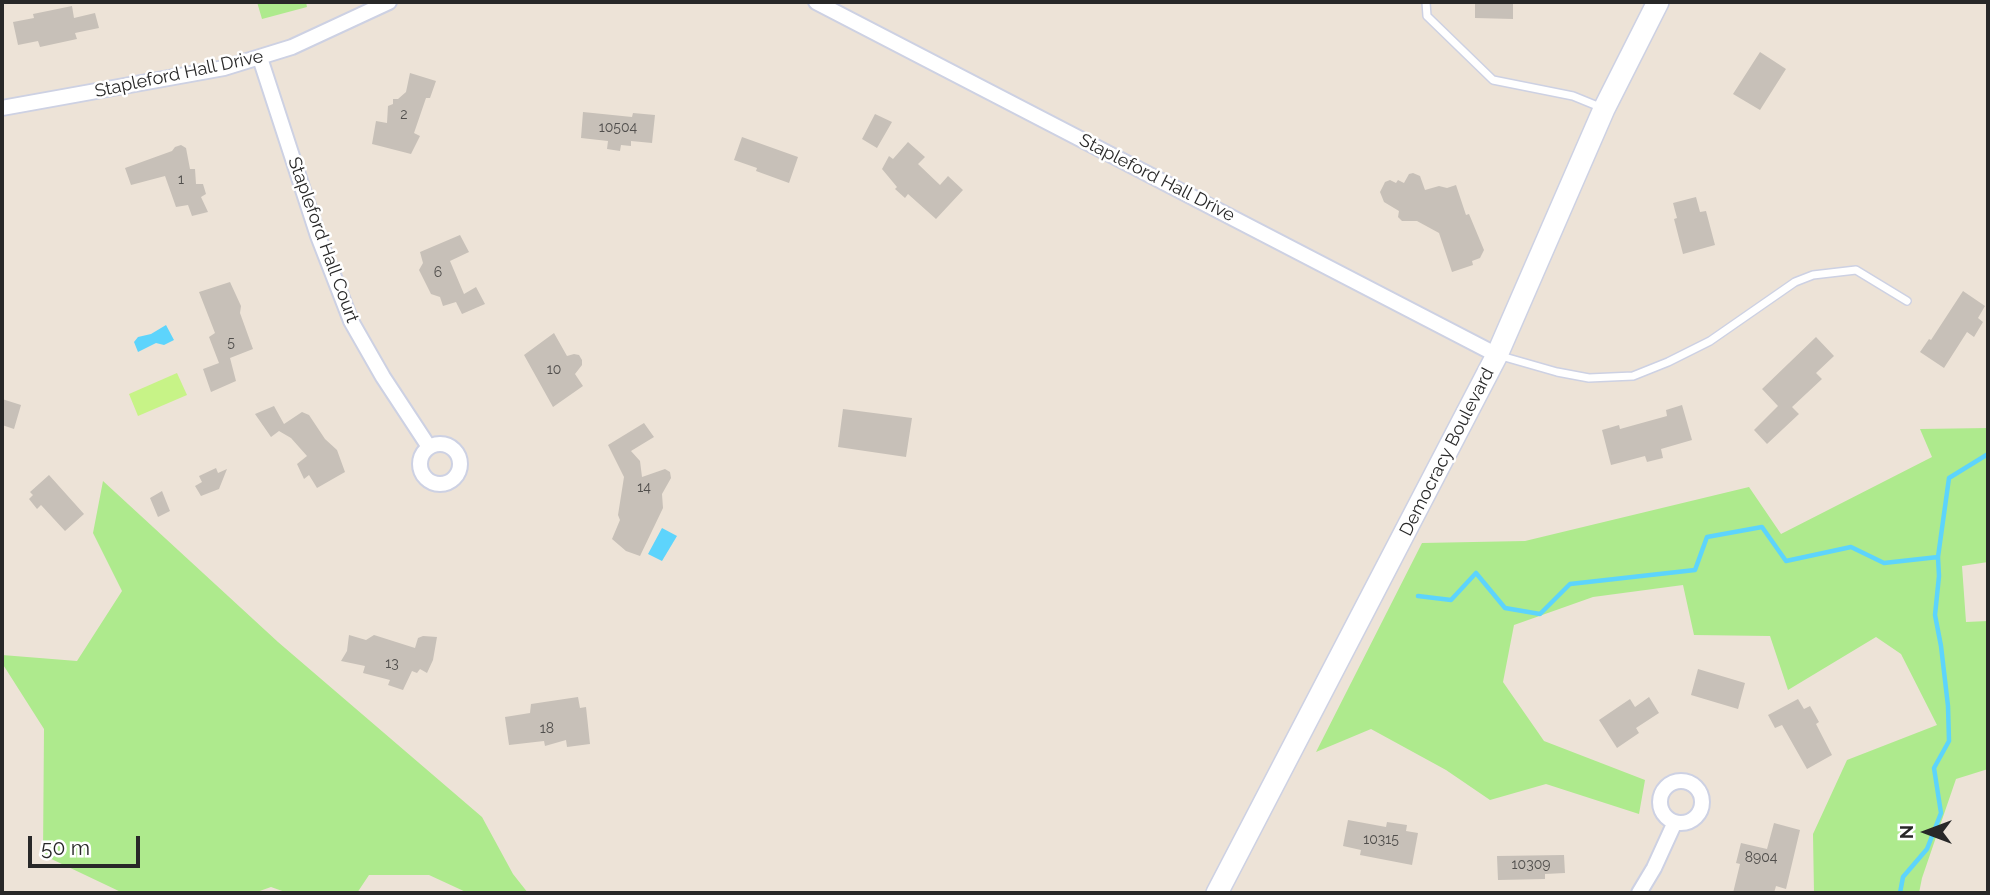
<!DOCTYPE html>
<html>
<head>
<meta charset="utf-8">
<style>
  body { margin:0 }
  #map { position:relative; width:1990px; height:895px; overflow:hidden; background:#ede3d7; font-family:Raleway,sans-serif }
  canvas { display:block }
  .frame { position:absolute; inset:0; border:4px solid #282828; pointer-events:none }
  .north { position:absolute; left:1892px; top:797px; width:70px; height:70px; -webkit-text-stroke:5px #fff; paint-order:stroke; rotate:270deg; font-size:19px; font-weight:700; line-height:28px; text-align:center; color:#282828 }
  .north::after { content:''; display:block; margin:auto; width:24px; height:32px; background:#282828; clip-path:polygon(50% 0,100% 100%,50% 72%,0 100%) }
  .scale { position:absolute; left:28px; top:836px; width:112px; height:32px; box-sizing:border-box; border:4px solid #282828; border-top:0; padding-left:9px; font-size:21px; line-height:24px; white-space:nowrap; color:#282828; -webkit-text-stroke:5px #fff; paint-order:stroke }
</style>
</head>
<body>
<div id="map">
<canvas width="1990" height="895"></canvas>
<div class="frame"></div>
<div class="north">N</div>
<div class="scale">50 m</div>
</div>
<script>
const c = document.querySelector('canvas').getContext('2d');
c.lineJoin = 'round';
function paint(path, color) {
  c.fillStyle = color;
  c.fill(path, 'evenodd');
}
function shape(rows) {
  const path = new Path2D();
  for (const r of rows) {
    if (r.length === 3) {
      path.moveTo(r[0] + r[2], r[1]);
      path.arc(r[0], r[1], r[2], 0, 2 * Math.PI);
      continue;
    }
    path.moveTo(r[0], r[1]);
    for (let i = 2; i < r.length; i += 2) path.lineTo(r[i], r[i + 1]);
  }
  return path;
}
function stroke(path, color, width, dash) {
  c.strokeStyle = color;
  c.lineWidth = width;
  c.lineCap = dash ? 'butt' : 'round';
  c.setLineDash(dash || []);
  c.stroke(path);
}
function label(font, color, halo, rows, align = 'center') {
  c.font = font + ' Raleway,sans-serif';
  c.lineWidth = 5;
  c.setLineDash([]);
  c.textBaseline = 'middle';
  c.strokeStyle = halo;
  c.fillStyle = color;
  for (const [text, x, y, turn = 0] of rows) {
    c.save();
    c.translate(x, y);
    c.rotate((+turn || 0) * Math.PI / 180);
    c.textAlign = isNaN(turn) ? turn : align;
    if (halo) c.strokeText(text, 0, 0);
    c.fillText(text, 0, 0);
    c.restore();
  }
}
paint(shape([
  [257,2,306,2,307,7,262,19],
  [1988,428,1988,562,1962,566,1966,622,1988,621,1988,769,1956,779,1922,878,1919,893,1814,893,1813,834,1847,760,1937,725,1901,654,1876,637,1788,690,1770,636,1694,635,1683,585,1593,597,1514,625,1503,682,1544,741,1645,780,1639,814,1546,784,1490,800,1446,770,1371,729,1316,752,1422,543,1525,541,1749,487,1781,534,1932,457,1920,429],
  [103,481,278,642,482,817,513,874,528,893,468,893,429,875,369,875,357,893,288,893,271,887,254,893,123,893,43,855,44,729,2,663,2,655,77,661,122,591,93,533]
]), '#aeea8d');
paint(shape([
  [177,373,187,395,138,416,129,394]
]), '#c7f387');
paint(shape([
  [166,325,174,340,164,345,156,343,138,352,134,342,138,337,151,334],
  [662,528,677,536,662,561,648,554]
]), '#5dd4fc');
stroke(shape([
  [1418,596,1451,600,1476,573,1505,608,1540,614,1570,584,1695,570,1707,537,1762,527,1786,561,1851,547,1884,563,1938,557,1949,478,1988,454],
  [1900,893,1903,877,1927,849,1941,813,1934,768,1949,741,1948,706,1941,646,1935,615,1939,576,1938,557]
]), '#5dd4fc', 4.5);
paint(shape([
  [1475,2,1513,2,1513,19,1475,18],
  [72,6,74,18,95,13,99,28,75,33,77,39,40,47,38,41,18,45,13,22,34,18,33,14],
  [1760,52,1786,69,1760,110,1733,94],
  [410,73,436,81,430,98,426,98,414,133,420,136,411,154,372,144,376,121,387,123,388,106,393,104,393,99,398,99,406,92],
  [583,112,632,117,633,113,655,115,652,143,631,141,631,146,621,145,620,151,607,149,608,141,581,138],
  [875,114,892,122,877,148,862,139],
  [742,137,798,157,789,183,756,171,757,168,734,160],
  [908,142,925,157,918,164,940,185,948,176,963,190,936,219,908,194,905,198,895,189,897,187,882,169,889,156,893,159],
  [181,145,186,148,190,169,195,169,196,184,203,184,206,194,201,197,208,212,192,216,188,205,176,207,165,176,131,185,125,168,172,151,175,147],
  [1413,173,1420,176,1425,190,1439,186,1447,188,1456,185,1466,215,1469,214,1484,250,1480,258,1472,261,1473,265,1452,272,1439,233,1417,221,1402,221,1398,217,1399,211,1384,202,1380,192,1385,182,1390,180,1396,183,1398,180,1404,183,1409,174],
  [1696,197,1700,212,1706,211,1715,245,1683,254,1674,219,1677,218,1673,203],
  [460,235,469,252,450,261,464,294,476,287,485,304,462,314,456,302,443,306,440,297,431,294,419,270,423,263,420,252],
  [230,282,241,306,240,313,253,349,230,358,236,381,211,392,203,369,219,363,209,337,215,333,199,292],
  [1963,291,1985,306,1978,318,1983,322,1974,337,1967,332,1944,368,1920,352,1929,339,1931,340],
  [554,333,567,356,574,354,579,355,582,360,582,365,575,374,583,386,553,407,524,355],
  [1816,337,1834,356,1816,373,1822,379,1792,407,1799,414,1767,444,1754,430,1778,406,1762,389],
  [2,399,21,405,14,429,2,425],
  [1682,405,1692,440,1661,449,1663,458,1647,462,1645,456,1611,465,1602,430,1619,425,1620,429,1667,416,1666,410],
  [274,406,284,424,302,412,309,415,325,439,337,450,345,472,317,488,309,475,304,479,297,464,307,456,291,438,279,431,271,437,255,414],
  [843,409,912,418,906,457,838,447],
  [644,423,654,437,631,451,640,461,642,477,665,469,670,472,671,478,662,494,663,508,640,556,626,551,612,539,620,520,618,515,624,477,608,445],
  [216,468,218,473,227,469,219,489,201,496,195,486,202,482,199,476],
  [49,475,84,514,65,531,41,505,37,509,29,499,33,495,30,492],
  [162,491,170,511,158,517,150,498],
  [349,635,366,640,374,635,415,648,418,638,423,636,437,637,433,660,427,673,420,669,417,673,412,671,403,690,388,685,390,680,363,673,365,666,341,661,347,651],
  [1698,669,1745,683,1738,709,1691,695],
  [578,697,580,708,586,707,590,744,567,747,566,740,545,746,544,741,509,745,505,717,530,713,531,704],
  [1649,697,1659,713,1636,728,1639,733,1617,748,1599,720,1630,699,1635,707],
  [1798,699,1804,709,1810,706,1819,722,1816,724,1832,755,1807,769,1782,725,1775,728,1768,715],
  [1348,820,1386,827,1387,822,1407,825,1406,831,1418,833,1412,865,1360,855,1361,850,1343,846],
  [1774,823,1800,830,1786,889,1776,886,1774,893,1733,893,1740,864,1736,863,1741,843,1767,849],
  [1564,855,1565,873,1545,874,1545,879,1498,880,1497,856]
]), '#c7c0b8');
const service = shape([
  [1426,2,1427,16,1493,80,1573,96,1600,107],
  [1501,356,1557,372,1589,378,1633,376,1668,362,1710,341,1795,282,1813,275,1856,270,1907,301]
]);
const minor = shape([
  [816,2,1497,355],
  [260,58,318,236,351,321,383,377,429,447],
  [2,108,224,68,292,47,389,2],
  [440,464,20],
  [1681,802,21],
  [1639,893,1654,868,1675,822]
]);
const secondary = shape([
  [1217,893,1497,355,1604,109,1658,2]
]);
stroke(service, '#cdd1e3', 10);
stroke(minor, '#cdd1e3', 18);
stroke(secondary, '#cdd1e3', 24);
stroke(service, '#fff', 7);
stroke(minor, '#fff', 14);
stroke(secondary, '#fff', 21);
label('14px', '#504e4c', null, [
  ["2",404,115],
  ["10504",618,128],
  ["1",181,180],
  ["6",438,273],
  ["5",231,343],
  ["10",554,370],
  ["14",644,488],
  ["13",392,664],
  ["18",547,729],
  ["10315",1381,840],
  ["8904",1761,858],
  ["10309",1531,865]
]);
label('18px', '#282828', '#fff', [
  ["Stapleford Hall Drive",179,74,-12],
  ["Stapleford Hall Drive",1157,178,27],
  ["Stapleford Hall Court",323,240,70],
  ["Democracy Boulevard",1447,452,-63]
]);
</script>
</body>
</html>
